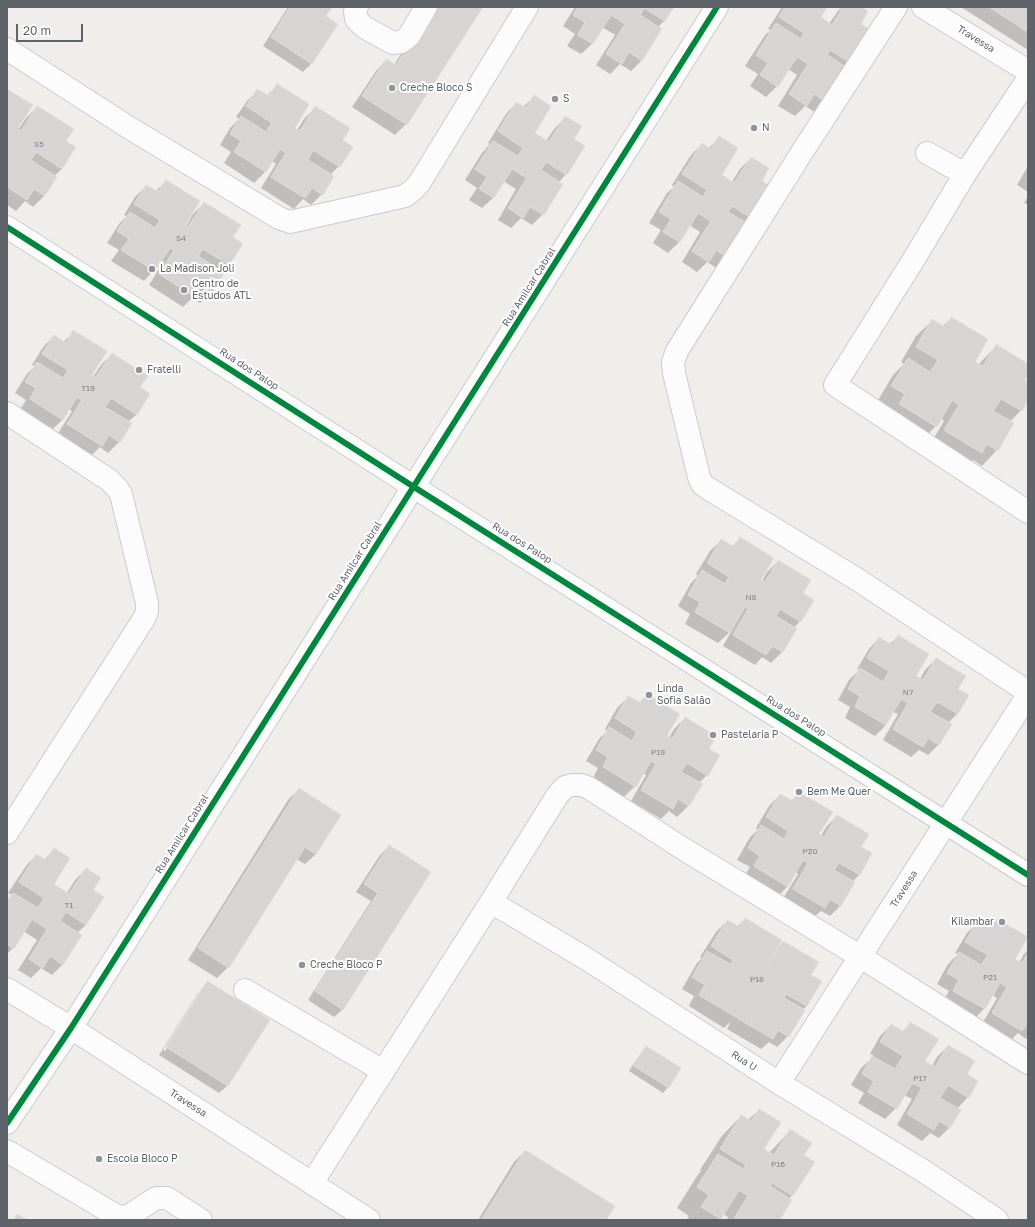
<!DOCTYPE html>
<html>
<head>
<meta charset="utf-8">
<style>
  body { margin:0 }
  #map { position:relative; width:1035px; height:1227px; overflow:hidden; background:#efeeea; font-family:"Golos Text",sans-serif }
  canvas { display:block }
  .frame { position:absolute; inset:0; border:8px solid #5e6469; pointer-events:none }
  .scale { position:absolute; left:16px; top:24px; width:67px; height:18px; box-sizing:border-box; border:2px solid #5e6469; border-top:0; padding-left:5px; font-size:12px; line-height:14px; white-space:nowrap; color:#5e6469; -webkit-text-stroke:3px #fff; paint-order:stroke }
</style>
</head>
<body>
<div id="map">
<canvas width="1035" height="1227"></canvas>
<div class="frame"></div>
<div class="scale">20 m</div>
</div>
<script>
const c = document.querySelector('canvas').getContext('2d');
c.lineJoin = 'round';
function paint(path, color) {
  c.fillStyle = color;
  c.fill(path, 'evenodd');
}
function shape(rows) {
  const path = new Path2D();
  for (const r of rows) {
    path.moveTo(r[0], r[1]);
    for (let i = 2; i < r.length; i += 2) path.lineTo(r[i], r[i + 1]);
  }
  return path;
}
function stroke(path, color, width, dash) {
  c.strokeStyle = color;
  c.lineWidth = width;
  c.lineCap = dash ? 'butt' : 'round';
  c.setLineDash(dash || []);
  c.stroke(path);
}
function label(font, color, halo, rows, align = 'center') {
  c.font = font + ' "Golos Text",sans-serif';
  c.lineWidth = 4;
  c.setLineDash([]);
  c.textBaseline = 'middle';
  c.strokeStyle = halo;
  c.fillStyle = color;
  for (const [text, x, y, turn = 0] of rows) {
    c.save();
    c.translate(x, y);
    c.rotate((+turn || 0) * Math.PI / 180);
    c.textAlign = isNaN(turn) ? turn : align;
    if (halo) c.strokeText(text, 0, 0);
    c.fillText(text, 0, 0);
    c.restore();
  }
}
paint(shape([
  [288,7,331,7,324,17,336,25,311,64,303,72,263,46],
  [431,7,482,7,406,124,395,135,352,107,376,71,386,60,394,65],
  [575,7,673,7,665,20,658,27,642,60,631,71,620,64,610,74,596,65,615,35,602,27,592,44,581,54,567,46,575,34,563,26],
  [782,7,826,7,820,18,829,24,838,11,842,7,859,7,859,24,848,69,816,113,805,106,795,116,778,106,797,75,788,69,777,86,766,97,750,86,758,74,745,66,765,35,771,30,768,29],
  [961,7,1028,7,1028,50],
  [277,85,293,128,297,130,304,119,315,108,342,140,339,166,330,175,322,194,311,205,303,199,294,209,261,188,276,164,272,161,265,172,254,183,224,163,231,152,220,145,230,128,239,119,236,117,247,101,258,90,267,96],
  [7,90,16,129,18,130,26,118,37,107,65,141,62,169,54,176,56,177,44,196,33,207,25,201,16,211,7,205],
  [534,97,533,133,546,141,555,128,566,117,573,139,584,146,566,174,559,182,543,214,532,225,521,218,511,228,498,220,516,189,503,181,493,198,482,208,469,200,477,188,465,180,482,153,490,144,488,143,506,114,516,103,523,107],
  [720,137,720,175,732,182,740,169,751,158,760,181,771,188,718,269,707,262,697,272,682,262,700,232,689,225,679,242,668,253,653,243,661,230,649,223,667,193,674,187,672,185,691,155,702,144,709,148],
  [1028,166,1028,192,1017,185],
  [166,181,184,225,186,226,193,214,204,203,232,237,242,244,229,265,221,272,211,292,200,303,192,298,183,307,149,285,164,261,161,260,154,270,144,281,111,261,119,250,107,243,119,224,127,216,124,215,135,197,146,186,155,192],
  [1028,196,1028,205,1024,203],
  [951,318,974,362,978,365,996,346,1028,365,1028,373,1024,380,1028,383,1028,398,1021,410,1010,422,997,450,982,466,973,460,965,468,929,446,944,421,941,418,936,426,920,442,877,402,893,375,904,364,901,362,916,336,932,321,942,327],
  [74,332,91,375,93,377,101,365,112,354,139,388,149,394,136,415,128,422,119,442,108,453,100,447,90,457,57,435,72,411,68,409,62,420,51,431,19,411,26,400,15,393,27,374,35,366,32,365,43,347,54,336,63,342],
  [740,538,760,580,762,581,767,572,778,561,802,593,800,621,794,628,796,629,782,652,771,663,762,657,755,665,723,646,732,630,718,643,685,624,690,614,678,606,691,583,698,576,696,574,710,551,721,540,732,547],
  [898,636,914,676,920,679,925,670,936,659,957,689,967,696,957,714,948,723,939,744,928,755,919,750,911,757,883,740,898,714,893,712,886,725,875,736,845,718,850,707,838,700,849,680,859,670,857,669,869,649,879,638,890,644],
  [647,695,665,736,669,738,674,729,685,718,707,749,707,775,699,783,701,784,688,806,677,817,669,811,661,819,631,801,646,775,643,773,635,786,624,797,593,778,598,768,586,761,599,739,607,731,605,729,617,708,628,697,639,703],
  [299,789,316,854,305,864,296,859,228,967,217,978,188,960,288,800],
  [799,793,818,834,821,836,826,827,837,816,860,847,871,854,859,875,852,882,841,905,830,916,821,911,813,918,782,900,798,874,795,872,788,886,777,897,744,877,750,867,737,860,750,837,758,830,756,828,769,806,780,795,791,801],
  [389,846,430,873,343,1009,334,1017,308,1000,371,901,356,892,380,855],
  [54,849,52,884,67,893,75,880,86,869,92,890,103,897,86,925,77,933,63,964,52,975,41,968,31,978,18,970,37,940,23,931,13,948,7,954,7,900,12,895,8,893,26,866,36,855,44,860],
  [745,919,776,949,783,942,810,975,807,1006,802,1010,788,1036,777,1047,769,1042,761,1049,727,1029,731,1021,724,1028,689,1006,694,996,682,989,697,963,702,958,700,957,716,932,727,921,737,927],
  [997,920,1013,960,1019,963,1024,954,1028,950,1028,1037,1026,1039,1018,1033,1010,1041,982,1024,997,998,992,995,984,1009,973,1020,943,1002,949,991,937,984,948,964,958,954,955,953,967,933,978,922,989,928],
  [208,982,228,1085,219,1093,159,1055,199,991],
  [200,990,203,990,165,1051,163,1050],
  [910,1024,924,1062,932,1066,937,1057,948,1046,966,1075,968,1097,957,1109,950,1127,939,1138,930,1133,922,1141,897,1125,912,1099,904,1095,896,1108,885,1119,858,1103,864,1093,851,1085,861,1068,874,1056,870,1054,880,1036,891,1025,902,1032],
  [646,1047,668,1087,663,1093,629,1071,641,1053],
  [759,1110,763,1149,769,1153,791,1130,803,1155,792,1195,789,1199,779,1220,726,1220,728,1217,723,1214,718,1220,686,1220,689,1216,677,1208,697,1176,701,1171,700,1170,721,1137,741,1116,748,1120],
  [525,1151,604,1220,478,1220,514,1162]
]), '#0003');
const building = shape([
  [290,7,332,7,326,16,338,24,312,64,271,37,290,7],
  [434,7,483,7,407,125,362,96,386,59,396,65,434,7],
  [578,7,674,7,665,21,644,8,640,15,662,29,642,61,629,52,622,64,606,54,625,24,611,15,593,44,578,35,585,22,573,15,578,7],
  [785,7,827,7,821,17,832,25,843,7,861,7,868,11,861,24,872,31,851,63,830,50,827,55,849,69,828,103,814,94,807,106,789,94,808,64,797,57,778,87,760,75,768,63,756,55,776,23,801,39,804,33,779,17,785,7],
  [989,7,1028,7,1028,32,989,7],
  [277,84,309,104,295,128,300,131,315,106,350,128,343,140,353,147,340,167,313,150,308,160,334,176,323,195,312,188,305,198,271,177,286,153,280,149,266,172,234,152,241,141,230,134,241,116,266,132,272,123,246,106,257,89,269,96,277,84],
  [7,89,33,105,18,128,21,131,37,106,74,129,66,141,76,147,62,169,36,152,31,160,57,177,45,196,34,189,27,200,7,187,7,89],
  [534,95,551,106,535,133,549,142,565,116,582,126,574,139,585,146,567,175,546,162,541,170,563,184,544,215,530,207,523,218,508,208,527,178,512,169,494,198,479,189,487,177,475,169,493,141,518,156,523,148,498,131,516,102,526,108,534,95],
  [719,136,738,148,722,175,734,183,751,157,769,168,762,181,773,188,753,219,732,206,728,212,750,225,730,259,716,250,709,262,692,251,711,221,698,213,680,242,663,232,671,219,659,212,678,181,703,197,707,190,682,174,702,143,711,149,719,136],
  [166,180,200,201,185,225,188,227,204,202,241,225,233,237,243,244,229,265,203,249,198,256,224,273,212,293,201,286,195,297,159,274,174,250,170,248,155,271,121,250,129,239,117,231,130,212,155,228,160,220,134,204,146,185,158,192,166,180],
  [951,317,988,339,975,362,983,366,996,344,1028,364,1028,375,1025,380,1028,382,1028,400,1022,411,1001,399,993,411,1014,423,998,451,987,444,982,453,944,430,959,405,952,400,937,427,899,404,905,394,891,386,908,358,930,372,938,360,916,347,932,319,945,327,951,317],
  [73,330,107,351,92,375,96,377,112,353,148,376,140,387,150,394,137,415,111,398,105,407,132,423,120,443,109,435,102,446,67,424,82,400,77,397,63,420,30,399,36,388,25,382,37,362,63,378,68,370,42,354,54,335,66,343,73,330],
  [740,537,774,558,761,580,765,582,778,560,811,580,803,593,814,600,801,622,780,609,776,616,797,629,783,652,772,646,766,655,733,635,748,609,745,607,730,633,695,612,700,602,688,595,702,570,725,584,729,577,707,563,721,539,734,547,740,537],
  [898,635,929,654,916,676,923,680,936,658,966,676,958,689,969,695,958,714,937,702,930,712,952,724,939,745,928,738,923,747,893,729,908,703,901,699,886,725,855,707,860,696,848,689,860,668,883,682,889,671,867,658,879,637,892,645,898,635],
  [647,694,680,714,667,735,672,739,685,717,716,736,709,749,720,755,708,776,687,763,681,772,703,784,689,806,678,799,673,809,641,790,656,764,651,761,636,787,603,767,608,757,596,750,609,727,632,741,637,732,615,718,628,696,641,703,647,694],
  [299,788,341,815,316,854,305,847,229,968,198,948,299,788],
  [799,792,833,812,819,834,824,837,837,815,869,834,861,847,872,853,860,875,839,863,834,870,855,882,841,906,830,899,825,908,793,889,808,863,803,860,788,887,754,866,760,856,748,848,761,825,784,839,788,831,766,817,780,794,793,801,799,792],
  [389,845,431,872,343,1010,315,991,378,893,364,884,389,845],
  [54,848,70,858,54,884,69,894,86,868,101,878,93,890,104,897,86,925,66,912,60,921,82,935,63,965,50,956,43,968,29,959,47,929,32,919,14,949,7,944,7,902,13,893,38,908,44,898,19,882,36,854,46,860,54,848],
  [745,918,782,940,769,962,770,962,783,941,819,962,811,975,822,981,807,1006,786,994,784,998,805,1010,789,1037,778,1030,773,1039,737,1018,752,992,751,991,736,1017,699,995,705,985,692,977,707,951,730,964,733,960,711,946,727,920,740,927,745,918],
  [997,919,1028,937,1015,959,1022,963,1028,953,1028,1022,1022,1031,992,1013,1007,987,1000,983,985,1009,953,991,959,980,947,973,959,952,981,965,988,955,965,942,978,920,991,928,997,919],
  [207,981,270,1020,228,1086,166,1047,207,981],
  [910,1022,939,1039,925,1061,935,1067,948,1045,975,1061,967,1074,978,1081,969,1098,948,1085,940,1098,961,1110,950,1128,939,1121,934,1130,907,1114,922,1088,912,1083,897,1109,868,1092,874,1081,862,1074,872,1056,895,1069,903,1056,880,1042,891,1024,904,1032,910,1022],
  [646,1046,681,1068,669,1088,634,1066,646,1046],
  [759,1109,781,1122,764,1149,774,1155,790,1129,812,1143,804,1155,815,1162,793,1196,772,1183,770,1186,792,1200,780,1220,733,1220,748,1196,739,1190,721,1219,701,1207,709,1195,697,1187,718,1154,743,1169,746,1165,720,1149,741,1115,751,1121,759,1109],
  [525,1150,615,1206,606,1220,481,1220,525,1150],
  [17,1214,27,1220,14,1220,17,1214]
]);
paint(building, '#d6d5d3');
stroke(building, '#deddd9', 1);
const minor = shape([
  [357,7,355,11,356,19,364,27,393,43,401,42,409,36,426,7],
  [896,7,804,149,677,351,673,362,674,373,699,477,702,484,709,489,855,578,1028,692],
  [923,7,1028,71],
  [7,49,128,127,279,218,290,222,405,196,414,189,420,182,527,7],
  [1028,79,965,174,914,259,835,385,1028,512],
  [927,153,965,174],
  [7,227,414,487,1028,875],
  [7,413,109,480,116,487,121,494,147,603,147,611,145,617,7,833],
  [491,902,585,958,779,1083,925,1172,997,1220],
  [7,989,71,1028,369,1220],
  [245,990,383,1071],
  [779,1083,1028,695],
  [7,1123,71,1028,717,7],
  [7,1151,117,1216,127,1217,156,1198,167,1198,201,1220],
  [312,1183,491,902,557,796,565,787,572,785,581,785,589,788,682,848,861,957,1028,1063]
]);
stroke(minor, '#cbcbcb', 24);
stroke(minor, '#fdfcfc', 22);
stroke(shape([
  [7,227,414,487,1028,875],
  [7,1123,71,1028,717,7]
]), '#00873e', 6);
for (const [x, y, r, color] of [
  [392,88,4,"#919496"],
  [555,99,4,"#919496"],
  [754,128,4,"#919496"],
  [152,269,4,"#919496"],
  [184,290,4,"#919496"],
  [139,370,4,"#919496"],
  [649,695,4,"#919496"],
  [713,735,4,"#919496"],
  [799,792,4,"#919496"],
  [1002,922,4,"#919496"],
  [302,965,4,"#919496"],
  [99,1159,4,"#919496"]
]) {
  const dot = new Path2D();
  dot.arc(x, y, r, 0, 2 * Math.PI);
  c.fillStyle = color;
  c.fill(dot);
  stroke(dot, '#fff', 1.5);
}
label('8px', '#7d8284', null, [
  ["S5",39,144],
  ["S4",181,238],
  ["T19",88,388],
  ["N8",751,597],
  ["N7",908,692],
  ["P19",658,752],
  ["P20",810,851],
  ["T1",69,905],
  ["P21",990,977],
  ["P18",757,979],
  ["P17",920,1078],
  ["P16",778,1164]
]);
label('10px', '#5e6469', '#fff', [
  ["Travessa",976,39,32],
  ["Rua Amilcar Cabral",529,287,-58],
  ["Rua dos Palop",249,369,33],
  ["Rua dos Palop",522,543,32],
  ["Rua Amilcar Cabral",355,561,-58],
  ["Rua dos Palop",796,716,32],
  ["Rua Amilcar Cabral",182,834,-58],
  ["Travessa",904,889,-58],
  ["Rua U",744,1061,33],
  ["Travessa",188,1103,33]
]);
label('10px', '#5e6469', '#fff', [
  ["Creche Bloco S",400,88],
  ["S",563,99],
  ["N",762,128],
  ["La Madison Joli",160,269],
  ["Centro de",192,284],
  ["Estudos ATL",192,296],
  ["Fratelli",147,370],
  ["Linda",657,689],
  ["Sofia Salão",657,701],
  ["Pastelaria P",721,735],
  ["Bem Me Quer",807,792],
  ["Kilambar",994,922,"right"],
  ["Creche Bloco P",310,965],
  ["Escola Bloco P",107,1159]
], 'left');
</script>
</body>
</html>
